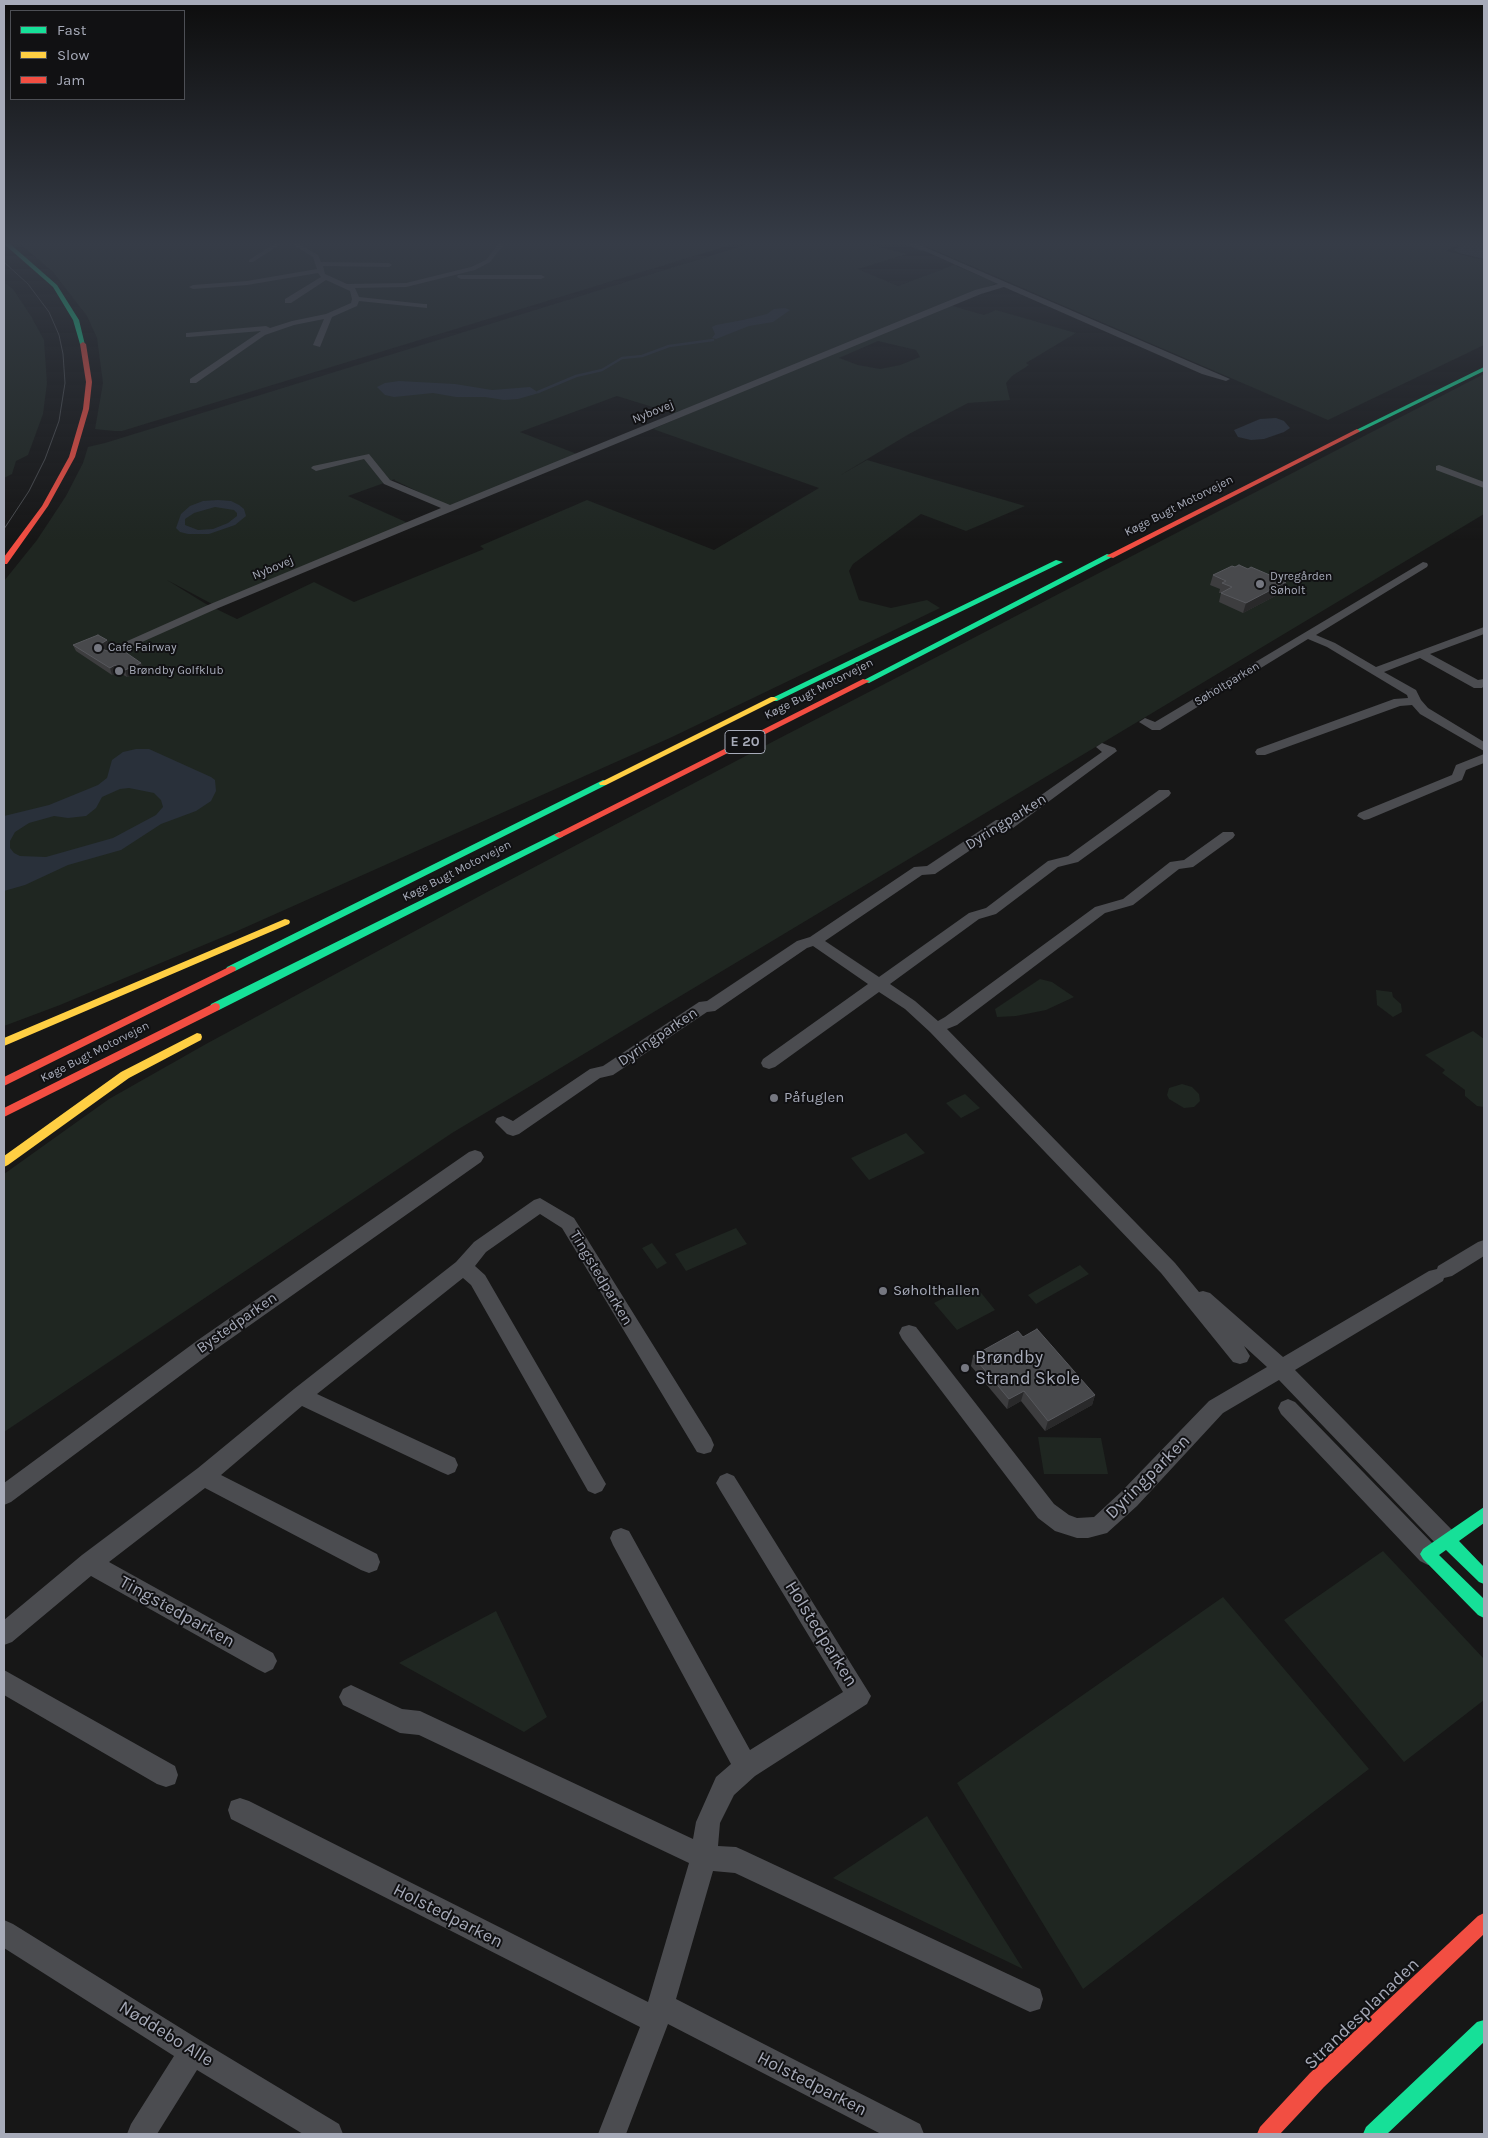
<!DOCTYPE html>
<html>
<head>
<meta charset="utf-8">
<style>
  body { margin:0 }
  #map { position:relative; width:1488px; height:2138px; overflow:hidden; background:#171717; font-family:Karla,sans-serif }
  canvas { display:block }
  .frame { position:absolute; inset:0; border:5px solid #a7abb9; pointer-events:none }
  .legend { position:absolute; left:10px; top:10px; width:175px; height:90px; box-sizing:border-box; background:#111113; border:1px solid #4d4f55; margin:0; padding:6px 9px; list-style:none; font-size:15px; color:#a7abb9 }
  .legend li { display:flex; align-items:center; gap:10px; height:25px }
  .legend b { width:25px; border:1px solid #4d4f55 }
</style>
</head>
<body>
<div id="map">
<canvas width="1488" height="2138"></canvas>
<div class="frame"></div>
<ul class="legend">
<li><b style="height:6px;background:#16e098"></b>Fast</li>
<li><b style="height:6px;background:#ffcf43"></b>Slow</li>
<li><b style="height:6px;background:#f24e42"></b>Jam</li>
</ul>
</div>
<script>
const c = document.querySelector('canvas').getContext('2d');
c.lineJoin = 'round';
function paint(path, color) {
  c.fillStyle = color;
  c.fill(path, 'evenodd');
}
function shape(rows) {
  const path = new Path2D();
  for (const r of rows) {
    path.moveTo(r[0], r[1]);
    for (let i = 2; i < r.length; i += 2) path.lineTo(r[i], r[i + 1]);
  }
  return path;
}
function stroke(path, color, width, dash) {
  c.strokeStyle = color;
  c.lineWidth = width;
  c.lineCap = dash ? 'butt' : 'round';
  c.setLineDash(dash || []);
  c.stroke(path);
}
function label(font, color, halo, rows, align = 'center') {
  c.font = font + ' Karla,sans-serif';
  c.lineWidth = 4;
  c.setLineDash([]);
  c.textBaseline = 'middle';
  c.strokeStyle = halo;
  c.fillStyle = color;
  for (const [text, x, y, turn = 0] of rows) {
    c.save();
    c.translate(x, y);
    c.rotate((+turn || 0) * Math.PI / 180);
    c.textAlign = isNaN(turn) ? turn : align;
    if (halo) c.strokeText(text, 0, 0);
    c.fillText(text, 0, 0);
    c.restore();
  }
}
paint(shape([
  [28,242,492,242,494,245,501,245,513,242,740,242,122,431,114,431,95,429,103,383,97,338,87,316,53,272,19,243],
  [755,242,858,242,907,254,858,269,898,286,954,265,997,283,946,304,984,315,996,310,1076,333,1026,363,1029,365,1012,376,1006,383,1010,400,968,403,909,434,839,476,867,460,1025,506,966,531,921,514,853,564,849,571,859,600,891,608,927,600,940,608,672,737,235,932,60,1005,4,1026,4,581,37,540,66,496,83,463,88,447,105,443],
  [878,341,916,350,920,357,900,365,880,369,858,365,839,358],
  [758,384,653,429,819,488,714,550,587,500,480,546,484,549,354,602,314,582,237,619,206,604,167,580,212,604,408,523,348,496,395,479,394,480,450,507,577,454,520,432,617,396,675,414],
  [916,242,1462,242,1446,251,1484,260,1484,345,1328,420],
  [4,282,13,289,31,316,44,340,47,383,43,414,28,455,16,461,12,474,4,478],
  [1484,374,1484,514,452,1133,4,1432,4,1174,109,1099,206,1044,489,891,776,740],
  [1040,979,1052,982,1074,997,1046,1010,1016,1016,997,1017,995,1009],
  [1376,990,1392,992,1393,997,1401,1004,1402,1012,1393,1017,1377,1005],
  [1473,1031,1484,1039,1484,1107,1477,1106,1465,1096,1465,1090,1442,1073,1445,1070,1425,1055],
  [1182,1084,1192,1087,1199,1094,1200,1101,1194,1107,1184,1108,1169,1099,1167,1095,1169,1088],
  [965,1094,980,1108,961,1118,946,1103],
  [906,1133,925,1153,869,1180,851,1158],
  [736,1228,747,1244,686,1271,675,1254],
  [652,1243,667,1263,657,1269,642,1248],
  [1080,1265,1089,1274,1036,1304,1028,1295],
  [965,1287,978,1289,995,1310,957,1330,934,1303],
  [1038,1437,1101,1438,1108,1474,1044,1474],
  [1383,1551,1484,1659,1484,1700,1404,1762,1284,1620],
  [1223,1597,1369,1769,1083,1989,957,1783],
  [496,1611,547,1717,524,1732,399,1663],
  [927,1816,1023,1969,833,1878]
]), '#1f2621');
paint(shape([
  [1467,242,1484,242,1484,259,1459,253,1454,250],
  [785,308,790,310,773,322,749,326,716,339,712,338,715,334,712,327,716,325,743,320,767,314,774,309],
  [399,381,455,384,492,390,530,387,539,393,518,399,504,400,485,397,456,397,433,393,394,397,385,395,377,387,385,383],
  [1276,418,1284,421,1290,428,1284,432,1264,439,1251,440,1238,437,1234,430,1260,419],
  [218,500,231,501,239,505,244,509,246,516,235,525,209,534,188,534,180,532,176,528,181,514,190,506,203,501],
  [215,507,234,510,237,513,237,516,228,523,213,529,198,530,185,525,185,519,194,513],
  [136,749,149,749,211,777,215,780,216,791,211,801,196,811,161,824,121,850,68,865,25,885,4,891,4,816,49,805,98,785,107,778,112,760,123,752],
  [129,788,154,793,161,800,163,807,156,815,113,838,46,857,20,856,14,853,10,848,10,841,15,832,29,823,54,816,68,818,86,816,96,808,102,797,120,789]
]), '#29303a');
stroke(shape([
  [903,242,923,250],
  [538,392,576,376,602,370,622,358,642,356,669,346,713,340]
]), '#29303a', 2.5);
paint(shape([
  [277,242,284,242,253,262,249,262,249,260,277,242],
  [289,242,296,242,318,255,321,262,389,263,392,265,389,267,323,266,325,274,347,284,406,283,471,267,486,260,500,242,506,242,490,262,475,270,406,287,355,288,359,297,424,304,427,304,427,308,359,301,357,306,332,317,320,347,313,345,324,319,294,325,265,335,196,383,190,383,190,379,261,331,189,337,186,337,186,333,266,326,270,328,292,321,326,314,351,303,352,299,350,291,326,280,291,303,285,303,285,299,321,277,318,273,247,285,193,289,189,287,193,285,247,281,317,269,313,257,289,242],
  [905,242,913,242,1230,379,1226,381,1202,374,1004,287,981,294,411,528,216,609,113,655,109,656,103,653,105,651,208,605,441,508,384,484,364,459,316,471,311,468,313,466,369,454,390,480,450,505,975,290,998,284,905,242],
  [458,275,541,275,545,277,541,279,461,279,457,277,458,275],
  [1439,465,1484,482,1484,488,1436,470,1436,466,1439,465],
  [1423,562,1427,563,1428,565,1427,567,1316,635,1335,643,1376,667,1484,627,1484,634,1430,654,1478,680,1484,679,1484,686,1482,688,1474,688,1420,658,1384,672,1416,690,1421,700,1428,708,1484,742,1484,751,1420,714,1412,705,1400,706,1265,755,1257,755,1255,752,1257,749,1394,699,1408,698,1407,695,1327,647,1308,639,1160,730,1152,730,1139,722,1145,718,1155,722,1423,562],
  [1102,743,1115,748,1117,751,1013,828,1003,828,935,874,922,875,825,941,879,977,969,913,986,908,1048,861,1068,856,1159,790,1169,790,1171,793,1169,796,1078,862,1058,867,996,914,979,919,890,984,915,1001,938,1021,945,1017,1095,907,1123,899,1170,862,1184,860,1223,832,1233,832,1235,835,1233,838,1193,867,1179,869,1133,905,1105,913,957,1025,947,1029,1175,1263,1199,1292,1203,1291,1210,1293,1283,1357,1429,1271,1437,1269,1438,1266,1478,1242,1484,1240,1484,1256,1452,1276,1444,1278,1443,1281,1295,1370,1455,1533,1458,1540,1455,1547,1447,1550,1439,1547,1279,1380,1223,1413,1137,1506,1107,1533,1088,1538,1077,1538,1055,1531,1038,1518,902,1339,899,1333,902,1327,909,1325,916,1327,1054,1504,1069,1515,1077,1518,1094,1517,1121,1492,1209,1401,1267,1367,1244,1346,1250,1356,1247,1362,1240,1364,1233,1362,1161,1273,930,1032,905,1009,879,992,775,1067,769,1069,763,1067,761,1063,763,1059,868,984,813,946,807,948,715,1011,707,1012,613,1075,600,1078,519,1134,513,1136,507,1134,495,1122,497,1118,503,1116,513,1121,590,1069,603,1066,699,1002,707,1001,797,941,810,937,914,867,927,866,996,820,1006,820,1102,752,1096,747,1102,743],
  [1484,754,1484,763,1466,770,1462,780,1369,819,1364,820,1357,816,1359,813,1452,775,1456,765,1484,754],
  [475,1150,481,1152,484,1157,481,1162,212,1352,11,1502,4,1505,4,1483,198,1340,469,1152,475,1150],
  [540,1198,574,1218,711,1438,714,1445,711,1452,704,1454,697,1452,562,1228,540,1214,486,1252,475,1266,485,1275,602,1477,606,1484,602,1491,595,1494,588,1491,471,1285,463,1278,317,1394,455,1458,458,1465,455,1472,448,1475,441,1472,302,1406,221,1475,377,1554,380,1562,377,1570,369,1573,361,1570,205,1488,109,1562,273,1653,277,1661,273,1669,265,1673,257,1669,91,1576,12,1642,4,1645,4,1620,82,1555,198,1468,294,1389,456,1262,474,1242,534,1200,540,1198],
  [1288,1399,1295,1402,1436,1547,1439,1554,1436,1561,1428,1565,1420,1561,1281,1414,1278,1408,1281,1402,1288,1399],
  [727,1473,734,1476,871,1696,867,1704,755,1776,734,1795,720,1823,718,1846,736,1847,745,1851,1040,1989,1043,1999,1040,2009,1030,2012,735,1873,713,1871,676,1999,920,2124,924,2134,881,2134,668,2024,626,2134,598,2134,640,2027,231,1819,228,1810,231,1801,240,1798,249,1801,648,2002,689,1863,419,1735,400,1733,392,1729,343,1705,339,1697,343,1689,351,1685,402,1709,420,1711,693,1839,696,1822,716,1777,731,1764,613,1545,610,1538,613,1531,621,1528,629,1531,750,1750,843,1692,720,1490,716,1483,720,1476,727,1473],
  [4,1670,175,1766,178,1775,175,1784,166,1787,157,1784,4,1695,4,1670],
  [4,1920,13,1924,203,2042,339,2124,343,2134,303,2134,197,2070,157,2134,127,2134,131,2124,174,2056,4,1948,4,1920]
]), '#4b4c50');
paint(shape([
  [4,242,8,242,57,285,79,320,85,345,80,344,73,320,53,287,4,244,4,242],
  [1484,367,1484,371,1359,432,1354,431,1484,367],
  [1107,554,1114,556,869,683,862,681,1107,554],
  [1056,560,1063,562,777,701,774,701,770,699,1056,560],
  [603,780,606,781,606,785,235,971,227,971,226,969,227,967,603,780],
  [559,832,564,835,562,837,219,1010,211,1010,210,1007,211,1004,559,832],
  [1484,1507,1484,1523,1459,1541,1484,1567,1484,1584,1479,1582,1446,1550,1439,1555,1484,1599,1484,1618,1478,1615,1423,1559,1420,1554,1423,1549,1484,1507],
  [1484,2020,1484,2042,1387,2134,1363,2134,1366,2127,1477,2022,1484,2020]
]), '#16e098');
paint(shape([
  [771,697,774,697,778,699,606,785,600,785,599,783,771,697],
  [285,919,289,920,290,922,289,924,4,1046,4,1038,285,919],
  [197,1033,201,1034,202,1037,201,1040,129,1078,8,1165,4,1167,4,1156,121,1072,197,1033]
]), '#ffcf43');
paint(shape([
  [83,342,86,344,92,382,89,409,75,457,48,506,7,564,4,564,4,557,42,506,69,457,83,409,86,382,80,344,83,342],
  [1357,429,1360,431,1359,432,1113,558,1106,556,1357,429],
  [863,679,870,681,562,837,559,838,554,835,863,679],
  [231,966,235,967,236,969,235,971,4,1086,4,1077,231,966],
  [215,1003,219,1004,220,1007,219,1010,4,1117,4,1108,215,1003],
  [1484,1913,1484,1934,1324,2087,1280,2134,1257,2134,1260,2127,1310,2073,1478,1916,1484,1913]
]), '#f24e42');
stroke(shape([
  [4,262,28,284,49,312,59,335,63,354,65,383,59,421,45,459,29,491,4,529]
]), '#4b4d50', 1);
paint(shape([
  [1235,567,1248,569,1286,582,1283,592,1243,613,1219,602,1221,593,1219,593,1220,589,1210,585,1213,575],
  [107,640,110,647,104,650,141,663,144,669,127,677,118,672,112,675,76,651,73,645],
  [1023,1337,1095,1395,1092,1405,1045,1431,1021,1401,1007,1409,971,1366,973,1356]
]), '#3d3d3f');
paint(shape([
  [1286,582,1283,592,1243,613,1246,603],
  [107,640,110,647,102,652,99,645],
  [141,663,144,669,127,677,125,670],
  [115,665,118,672,112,675,110,668],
  [1024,1391,1021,1401,1007,1409,1009,1399],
  [1095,1395,1092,1405,1045,1431,1048,1421]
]), '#29292a');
const building = shape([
  [1239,565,1248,569,1251,567,1286,582,1246,603,1221,593,1232,587,1222,583,1226,581,1213,575,1232,566,1235,567,1239,565],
  [98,635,107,640,99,645,100,648,107,651,118,647,141,663,125,670,115,665,110,668,73,645,98,635],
  [1037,1329,1095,1395,1048,1421,1024,1391,1009,1399,973,1356,1018,1331,1023,1337,1037,1329]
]);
paint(building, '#48494c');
stroke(building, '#57585d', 1);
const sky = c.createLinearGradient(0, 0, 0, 541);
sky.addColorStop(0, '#0d0d0d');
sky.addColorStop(0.45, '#363c47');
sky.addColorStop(1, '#363c4700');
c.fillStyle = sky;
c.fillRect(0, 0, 1488, 541);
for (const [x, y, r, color] of [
  [1260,584,5,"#757780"],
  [98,648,5,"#757780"],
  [119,671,5,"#757780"],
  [774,1098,5,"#757780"],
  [883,1291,5,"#757780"],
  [965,1368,5,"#757780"]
]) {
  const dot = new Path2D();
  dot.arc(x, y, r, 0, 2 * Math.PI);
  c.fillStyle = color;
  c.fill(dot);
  stroke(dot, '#111113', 2);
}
label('12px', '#a7abb9', '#111113', [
  ["Nybovej",653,412,-22],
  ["Køge Bugt Motorvejen",1179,506,-27],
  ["Nybovej",273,568,-23],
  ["Søholtparken",1227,684,-31],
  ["Køge Bugt Motorvejen",819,689,-27],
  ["Køge Bugt Motorvejen",457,871,-27],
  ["Køge Bugt Motorvejen",95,1052,-27]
]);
label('12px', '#a7abb9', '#111113', [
  ["Dyregården",1270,577],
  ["Søholt",1270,591],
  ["Cafe Fairway",108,648],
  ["Brøndby Golfklub",129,671]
], 'left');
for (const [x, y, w] of [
  [745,742,40]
]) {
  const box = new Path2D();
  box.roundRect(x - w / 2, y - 11.5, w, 23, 4);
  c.fillStyle = '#111113';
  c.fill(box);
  stroke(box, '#a7abb9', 1);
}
label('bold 14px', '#a7abb9', null, [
  ["E 20",745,742]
]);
label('15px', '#a7abb9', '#111113', [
  ["Dyringparken",1006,822,-32],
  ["Dyringparken",658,1037,-34],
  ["Tingstedparken",601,1278,59],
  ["Bystedparken",237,1323,-35]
]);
label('15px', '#a7abb9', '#111113', [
  ["Påfuglen",784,1098],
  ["Søholthallen",893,1291]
], 'left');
label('18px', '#a7abb9', '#111113', [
  ["Brøndby",975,1358],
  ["Strand Skole",975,1379]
], 'left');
label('18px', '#a7abb9', '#111113', [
  ["Dyringparken",1148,1477,-45],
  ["Tingstedparken",177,1612,29],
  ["Holstedparken",821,1634,58],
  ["Holstedparken",448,1916,27],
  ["Strandesplanaden",1362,2014,-44],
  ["Nøddebo Alle",166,2034,32],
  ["Holstedparken",812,2084,27]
]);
</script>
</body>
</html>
